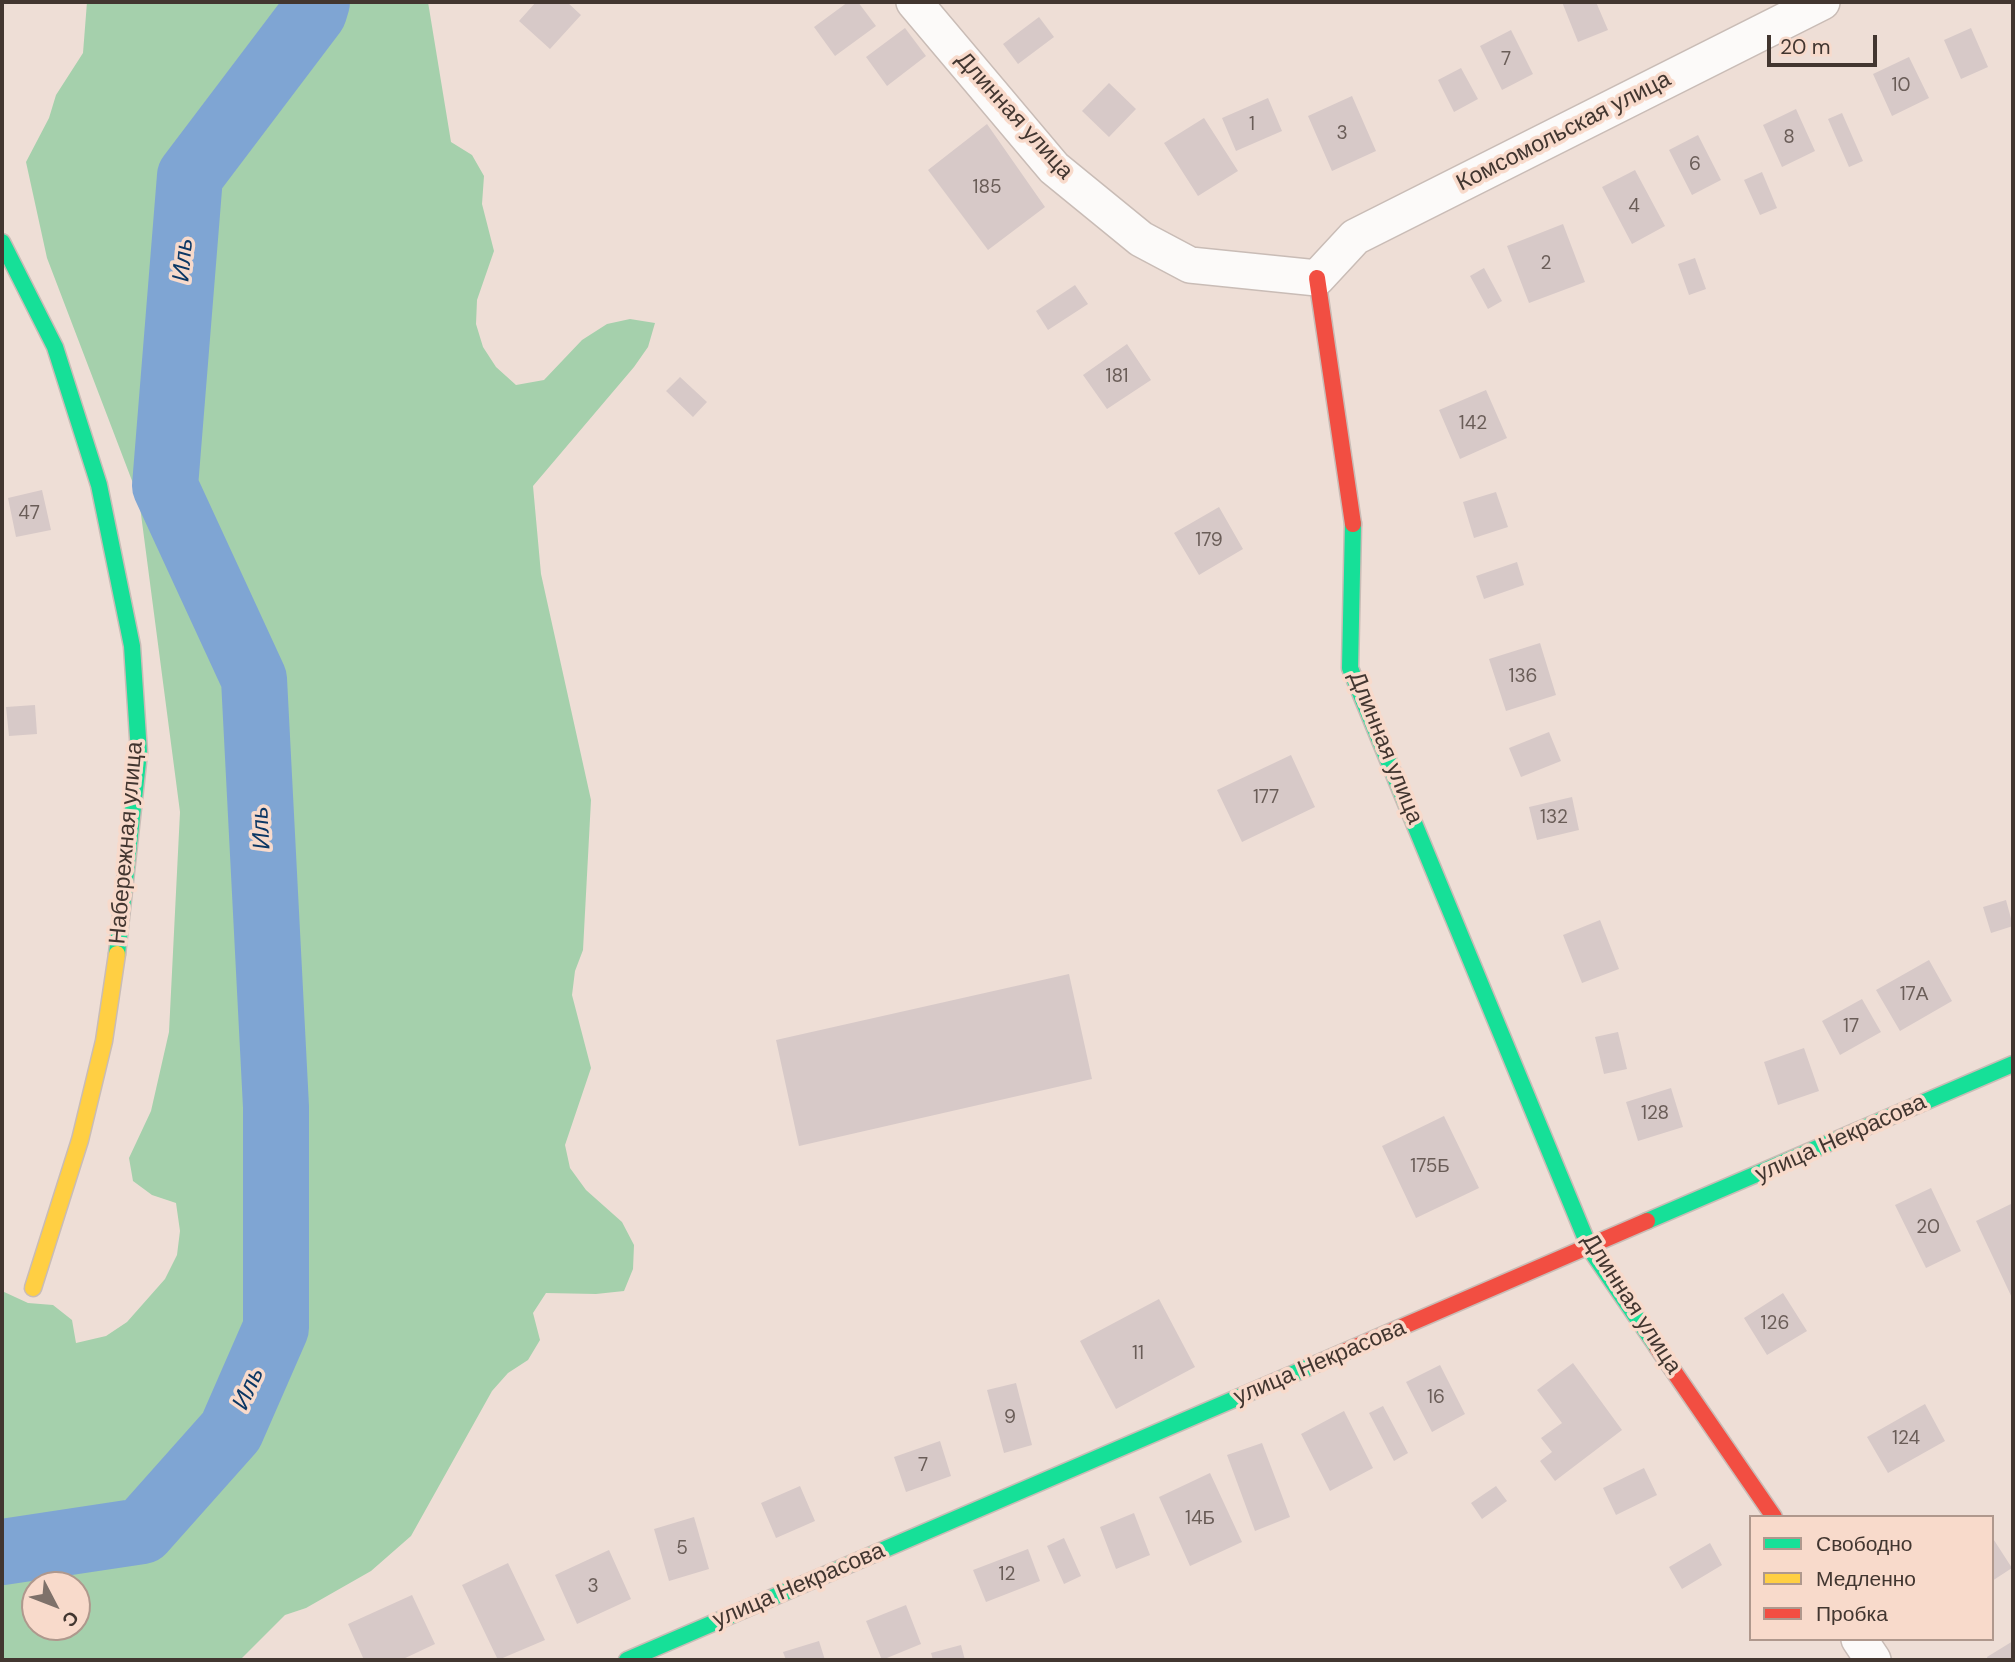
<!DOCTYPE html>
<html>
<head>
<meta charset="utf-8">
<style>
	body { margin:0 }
	#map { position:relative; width:2015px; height:1662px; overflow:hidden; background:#eeded6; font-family:"DM Sans",sans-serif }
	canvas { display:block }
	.frame { position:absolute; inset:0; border:4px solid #423630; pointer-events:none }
	.legend { position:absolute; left:1749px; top:1515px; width:245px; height:126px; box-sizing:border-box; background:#f8dacb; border:2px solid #af988d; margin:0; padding:9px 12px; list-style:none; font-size:21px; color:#423630 }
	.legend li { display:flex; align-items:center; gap:14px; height:35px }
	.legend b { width:35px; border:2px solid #af988d }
	.north { position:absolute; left:21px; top:1571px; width:70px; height:70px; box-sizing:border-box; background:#f8dacb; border:2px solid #af988d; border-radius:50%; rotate:132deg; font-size:19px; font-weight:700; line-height:28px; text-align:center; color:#423630 }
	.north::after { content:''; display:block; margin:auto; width:24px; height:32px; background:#7e716a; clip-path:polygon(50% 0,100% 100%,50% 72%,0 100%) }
	.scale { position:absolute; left:1767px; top:35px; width:110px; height:32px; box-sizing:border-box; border:4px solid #423630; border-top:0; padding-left:9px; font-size:21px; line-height:24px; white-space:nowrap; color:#423630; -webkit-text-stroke:5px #f8dacb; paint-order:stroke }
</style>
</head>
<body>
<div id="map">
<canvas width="2015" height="1662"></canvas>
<div class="frame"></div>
<ul class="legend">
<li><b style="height:9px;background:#16e098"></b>Свободно</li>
<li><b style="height:9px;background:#ffcf43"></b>Медленно</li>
<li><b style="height:9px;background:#f24e42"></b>Пробка</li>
</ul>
<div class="north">С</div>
<div class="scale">20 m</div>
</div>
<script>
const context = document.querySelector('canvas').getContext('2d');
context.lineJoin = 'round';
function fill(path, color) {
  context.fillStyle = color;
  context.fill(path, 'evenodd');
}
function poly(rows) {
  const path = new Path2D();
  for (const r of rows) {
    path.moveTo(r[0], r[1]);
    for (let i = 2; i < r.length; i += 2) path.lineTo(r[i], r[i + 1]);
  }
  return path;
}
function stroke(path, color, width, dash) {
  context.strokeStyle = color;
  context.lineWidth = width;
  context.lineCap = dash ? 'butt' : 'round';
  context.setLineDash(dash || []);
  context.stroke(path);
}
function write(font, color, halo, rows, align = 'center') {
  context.font = font + ' "DM Sans",sans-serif';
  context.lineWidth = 7;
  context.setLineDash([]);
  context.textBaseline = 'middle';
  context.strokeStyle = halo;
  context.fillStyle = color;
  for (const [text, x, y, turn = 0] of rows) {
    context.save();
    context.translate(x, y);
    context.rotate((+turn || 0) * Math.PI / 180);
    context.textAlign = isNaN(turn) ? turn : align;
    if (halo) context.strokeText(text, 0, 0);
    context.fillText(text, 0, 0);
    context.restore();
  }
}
fill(poly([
	[87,2,428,2,451,142,472,155,484,176,482,204,494,251,477,300,476,324,483,347,496,367,516,385,544,380,582,340,607,324,630,319,655,323,648,347,634,367,533,486,541,574,591,800,583,950,575,971,572,995,591,1068,565,1145,570,1168,586,1190,622,1222,634,1245,633,1269,624,1291,596,1294,546,1293,533,1313,540,1340,528,1360,508,1373,492,1391,411,1536,371,1571,306,1608,285,1615,240,1660,2,1660,2,1291,28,1303,53,1305,72,1320,76,1343,106,1336,127,1322,165,1279,177,1255,180,1231,176,1203,152,1195,133,1181,129,1158,151,1111,169,1032,180,812,139,499,47,258,26,162,49,118,56,95,83,53],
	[35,1585,77,1585,77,1627,35,1627]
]), '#a5d0ac');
stroke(poly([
	[2,1552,142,1531,231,1431,276,1328,276,1107,254,679,165,486,190,176,314,12,317,2]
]), '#7fa5d3', 66);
fill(poly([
	[536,2,567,2,581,15,550,49,519,21],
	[848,2,858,2,876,26,835,56,814,27],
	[1562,2,1596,2,1608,30,1578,42],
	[1039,17,1054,37,1018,64,1003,44],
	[905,28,926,56,887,86,866,57],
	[1971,28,1988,67,1961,79,1944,40],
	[1511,30,1533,74,1502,90,1480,46],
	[1909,57,1929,98,1892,116,1873,74],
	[1461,68,1478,99,1454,112,1438,80],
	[1109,83,1136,109,1109,137,1082,111],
	[1352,96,1376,151,1332,171,1308,116],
	[1268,98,1282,131,1236,151,1222,118],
	[1796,109,1815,151,1782,167,1763,125],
	[1842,113,1863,161,1849,167,1828,119],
	[1204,118,1238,171,1198,196,1164,143],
	[987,124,1045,207,988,250,928,170],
	[1698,135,1721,180,1692,195,1669,150],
	[1635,170,1665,226,1632,244,1602,187],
	[1762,172,1777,208,1760,215,1744,180],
	[1563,224,1585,282,1529,303,1507,246],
	[1695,258,1706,289,1689,295,1678,264],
	[1484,268,1502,301,1488,309,1470,276],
	[1075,285,1088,304,1048,330,1036,311],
	[1127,344,1151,380,1107,409,1083,375],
	[680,377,707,402,693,417,666,391],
	[1486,390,1507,438,1460,459,1439,410],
	[42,490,51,530,16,537,8,498],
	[1496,492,1508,527,1474,538,1463,502],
	[1219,507,1243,549,1199,575,1174,533],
	[1517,562,1524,585,1484,599,1476,576],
	[1540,643,1556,695,1506,711,1489,659],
	[35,705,37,734,9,736,6,707],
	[1549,732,1561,761,1521,777,1509,748],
	[1291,755,1315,807,1242,842,1217,790],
	[1572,797,1579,830,1537,840,1529,807],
	[2006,900,2013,926,1991,933,1983,907],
	[1600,920,1619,969,1582,983,1563,935],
	[1929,960,1952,1001,1900,1031,1876,990],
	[1069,974,1092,1079,799,1146,776,1040],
	[1862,999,1881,1032,1840,1055,1822,1021],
	[1618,1032,1627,1069,1604,1074,1595,1037],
	[1804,1048,1819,1091,1778,1105,1764,1062],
	[1671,1088,1683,1127,1638,1141,1626,1102],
	[1444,1116,1479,1188,1416,1218,1382,1146],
	[1931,1188,1961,1251,1926,1268,1895,1205],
	[2013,1203,2013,1300,1976,1221],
	[1783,1293,1807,1331,1767,1355,1744,1318],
	[1159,1299,1195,1367,1116,1409,1080,1341],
	[1573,1363,1622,1430,1555,1481,1540,1461,1552,1452,1541,1438,1562,1423,1537,1390],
	[1440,1365,1465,1414,1432,1432,1406,1382],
	[1016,1383,1032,1445,1004,1453,987,1390],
	[1925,1404,1945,1441,1888,1473,1867,1437],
	[1383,1406,1408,1453,1394,1461,1369,1413],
	[1344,1411,1373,1468,1330,1491,1301,1434],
	[940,1441,951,1476,906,1492,894,1457],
	[1262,1443,1290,1517,1255,1531,1227,1455],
	[1644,1468,1657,1495,1616,1515,1603,1488],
	[1210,1473,1242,1542,1190,1566,1159,1497],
	[800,1486,815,1521,776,1538,761,1503],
	[1496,1486,1507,1501,1482,1519,1471,1503],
	[1134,1513,1150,1555,1116,1569,1100,1527],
	[694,1517,709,1569,669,1581,654,1529],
	[1992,1537,2012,1568,1992,1581],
	[1064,1538,1081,1576,1064,1584,1047,1546],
	[1710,1543,1722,1565,1682,1589,1669,1567],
	[1028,1549,1040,1581,986,1602,973,1570],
	[609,1550,631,1599,577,1624,555,1575],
	[508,1563,545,1640,498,1660,462,1585],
	[412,1595,435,1644,401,1660,364,1660,348,1624],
	[906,1605,921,1644,882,1660,866,1621],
	[819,1641,825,1660,786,1660,783,1652],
	[2013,1641,2013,1660,1988,1660,1987,1657],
	[961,1645,965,1660,933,1660,931,1653]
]), '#d7c9c8');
const street = poly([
	[914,2,1054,168,1141,239,1190,265,1317,278,1355,237,1822,2],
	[1859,1639,1873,1660]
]);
const fast = poly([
	[2,242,55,347,99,485,132,646,139,753,117,954],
	[1353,524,1350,668,1590,1249,1657,1347],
	[1647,1221,2013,1064],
	[627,1660,1316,1364]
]);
const slow = poly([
	[33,1288,80,1140,104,1041,117,954]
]);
const jam = poly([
	[1317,278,1353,524],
	[1657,1347,1774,1517],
	[1316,1364,1647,1221]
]);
stroke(street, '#c9bcb6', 38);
stroke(fast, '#c9bcb6', 19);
stroke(slow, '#c9bcb6', 19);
stroke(jam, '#c9bcb6', 19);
stroke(street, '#fcfaf9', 35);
stroke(fast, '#16e098', 16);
stroke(slow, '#ffcf43', 16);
stroke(jam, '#f24e42', 16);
write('19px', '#6a5d58', null, [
	["7",1506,60],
	["10",1901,86],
	["1",1252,125],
	["3",1342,134],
	["8",1789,138],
	["6",1695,165],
	["185",987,188],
	["4",1634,207],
	["2",1546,264],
	["181",1117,377],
	["142",1473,424],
	["47",29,514],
	["179",1209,541],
	["136",1523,677],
	["177",1266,798],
	["132",1554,818],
	["17А",1914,995],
	["17",1851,1027],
	["128",1655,1114],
	["175Б",1430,1167],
	["20",1928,1228],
	["126",1775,1324],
	["11",1138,1354],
	["16",1436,1398],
	["9",1010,1418],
	["124",1906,1439],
	["7",923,1466],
	["14Б",1200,1519],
	["5",682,1549],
	["12",1007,1575],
	["3",593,1587]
]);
write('23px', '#423630', '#f8dacb', [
	["Длинная улица",1014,116,48],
	["Комсомольская улица",1564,132,-27],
	["Длинная улица",1385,748,68],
	["Набережная улица",127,843,-85],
	["улица Некрасова",1841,1139,-24],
	["Длинная улица",1631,1304,57],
	["улица Некрасова",1320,1363,-23],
	["улица Некрасова",799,1586,-23]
]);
write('italic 24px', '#0b3764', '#f8dacb', [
	["Иль",184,260,-85],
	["Иль",262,828,-93],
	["Иль",249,1389,-66]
]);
</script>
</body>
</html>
